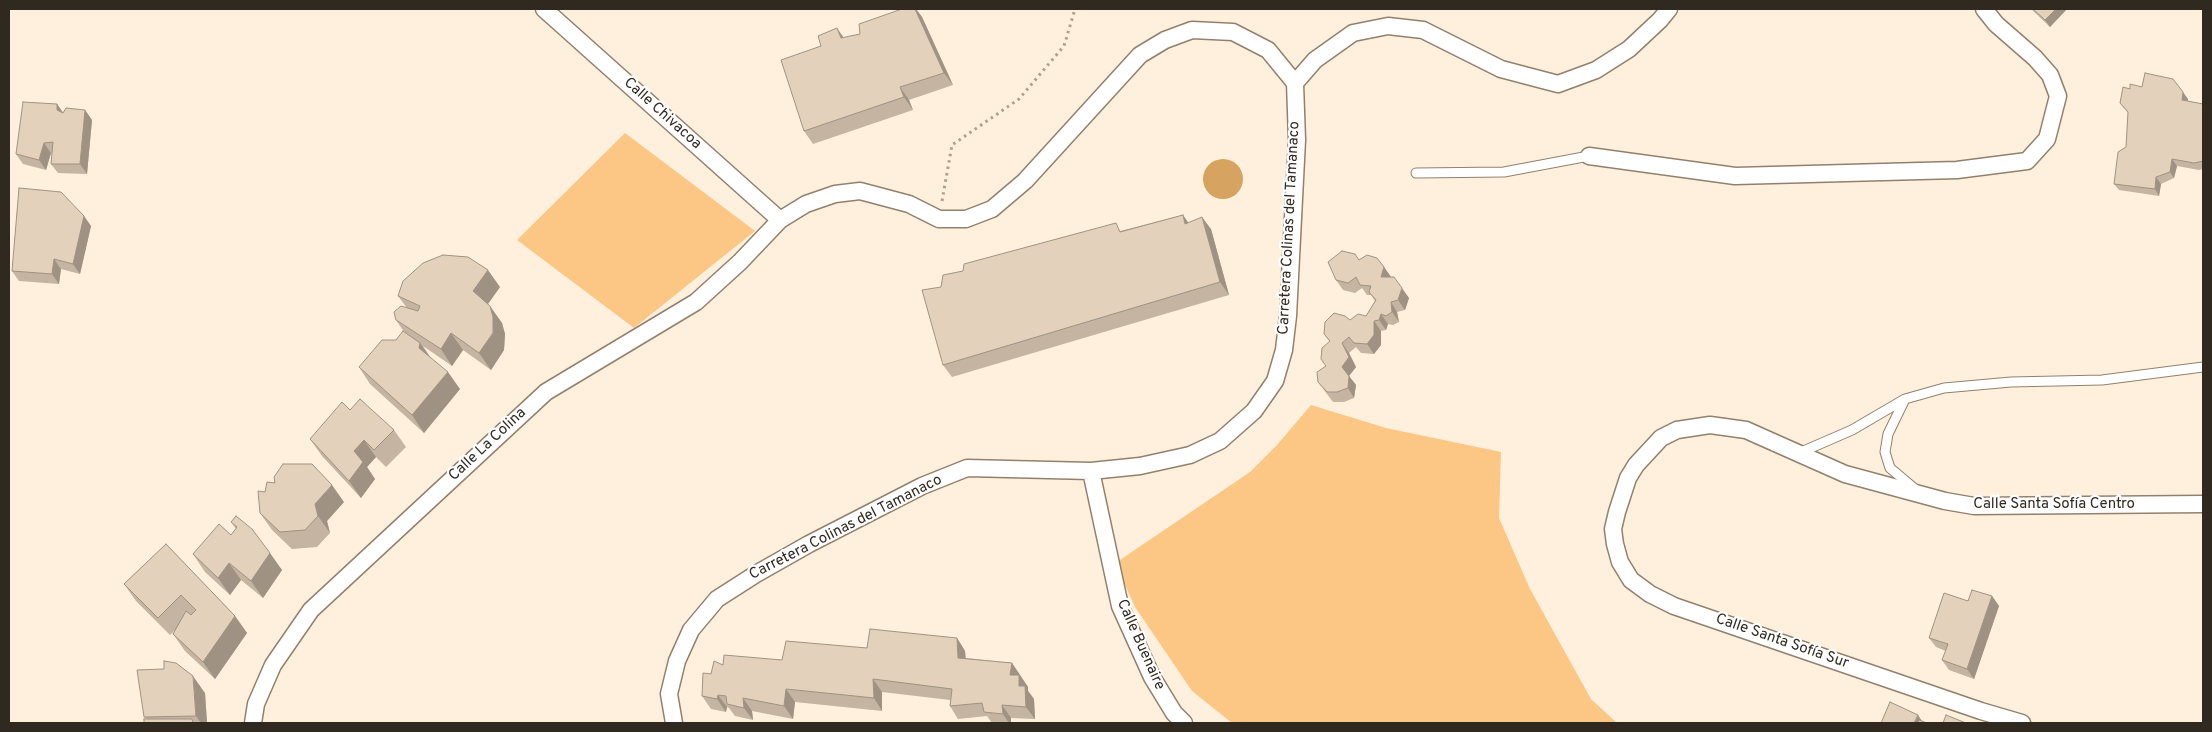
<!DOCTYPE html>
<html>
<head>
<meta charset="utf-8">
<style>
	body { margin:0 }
	#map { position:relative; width:2212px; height:732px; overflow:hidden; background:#fff0dd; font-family:Overpass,sans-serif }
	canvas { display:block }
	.frame { position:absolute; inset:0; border:10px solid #302920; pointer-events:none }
</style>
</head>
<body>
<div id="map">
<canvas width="2212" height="732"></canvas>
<div class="frame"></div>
</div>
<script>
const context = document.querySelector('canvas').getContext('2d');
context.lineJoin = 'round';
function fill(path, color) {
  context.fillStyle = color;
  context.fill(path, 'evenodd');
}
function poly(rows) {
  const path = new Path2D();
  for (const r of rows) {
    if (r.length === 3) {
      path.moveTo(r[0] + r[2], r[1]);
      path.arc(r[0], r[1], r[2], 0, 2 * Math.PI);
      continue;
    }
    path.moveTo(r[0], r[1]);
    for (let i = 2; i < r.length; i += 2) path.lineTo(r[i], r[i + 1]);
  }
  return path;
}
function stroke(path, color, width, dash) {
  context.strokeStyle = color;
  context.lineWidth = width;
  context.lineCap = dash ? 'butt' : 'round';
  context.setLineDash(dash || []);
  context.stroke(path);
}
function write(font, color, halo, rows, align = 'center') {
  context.font = font + ' Overpass,sans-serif';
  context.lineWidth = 4.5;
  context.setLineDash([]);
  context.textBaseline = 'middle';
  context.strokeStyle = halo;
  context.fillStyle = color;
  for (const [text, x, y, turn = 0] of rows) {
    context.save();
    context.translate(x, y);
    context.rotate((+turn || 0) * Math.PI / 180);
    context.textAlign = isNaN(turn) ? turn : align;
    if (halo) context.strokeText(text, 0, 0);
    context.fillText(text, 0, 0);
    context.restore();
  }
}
fill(poly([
	[625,133,755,231,634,328,517,240],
	[1311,405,1386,428,1501,452,1499,518,1530,589,1591,699,1617,723,1232,723,1192,691,1135,607,1122,578,1117,562,1250,472,1277,445]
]), '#fcc785');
fill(poly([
	[1223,179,20]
]), '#d7a360');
const service = poly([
	[1416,173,1504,172,1589,156],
	[1799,453,1852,430,1905,399],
	[1915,489,1890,468,1885,452,1888,434,1905,399,1944,388,2011,382,2102,380,2203,367]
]);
const minor = poly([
	[544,9,780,220],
	[1295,83,1315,60,1353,33,1388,26,1423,30,1501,69,1558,84,1596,70,1629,49,1660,20,1669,9],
	[1589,156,1735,176,1957,170,2027,161,2047,139,2058,96,2050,75,2035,58,1996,24,1984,9],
	[1091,471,1120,606,1152,677,1174,713,1184,723],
	[253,723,256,704,273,665,311,610,546,392,696,302,740,262,780,220,806,204,835,194,860,191,909,204,939,219,966,219,992,209,1025,181,1140,55,1165,40,1192,30,1233,32,1268,50,1295,83,1297,140,1288,316,1284,350,1275,381,1254,411,1220,441,1190,455,1140,466,1091,471,967,468,922,486,809,544,756,574,717,599,691,630,677,661,669,694,674,723],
	[2022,723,1981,711,1674,606,1650,594,1631,580,1620,562,1615,544,1613,529,1617,512,1628,478,1636,465,1661,438,1677,430,1710,425,1746,430,1845,474,1945,501,1974,506,2203,504]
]);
stroke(service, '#92806c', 11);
stroke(minor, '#92806c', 19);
stroke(poly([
	[942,201,952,145,1019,99,1064,46,1075,9]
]), '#aca091', 3, [2.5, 4]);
stroke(service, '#fff', 9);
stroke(minor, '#fff', 16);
fill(poly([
	[902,9,916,9,922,17,953,85,909,100,913,110,813,144,804,131,821,46,844,38,860,34],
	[2031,9,2067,9,2050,27],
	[2130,89,2188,99,2188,101,2203,104,2203,169,2199,170,2177,166,2174,178,2161,184,2159,196,2119,190,2114,184,2126,147,2128,113,2120,103],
	[57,104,63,113,85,110,92,120,87,174,58,173,51,164,52,153,51,153,46,170,23,164,16,154],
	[1183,215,1188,223,1211,229,1229,295,952,377,943,365,941,287,963,271],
	[84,216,91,226,80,274,61,269,59,284,19,281,12,271],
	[1359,260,1384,267,1391,277,1409,298,1405,310,1397,312,1399,322,1393,325,1388,324,1386,330,1381,331,1381,345,1374,354,1361,353,1356,347,1349,353,1356,367,1349,376,1356,385,1354,398,1344,402,1333,402,1318,382,1326,366,1330,342,1324,334,1350,320,1366,316,1375,301,1371,295,1367,295,1362,288,1355,293,1343,290,1336,280],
	[500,287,488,304,502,323,505,334,504,350,491,370,463,350,452,366,423,346,431,358,460,389,424,433,370,384,359,367,396,340,404,332,396,320,407,308,398,296],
	[350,410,394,430,406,447,386,467,376,457,367,467,375,479,361,498,322,456,310,439],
	[265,492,344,502,327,521,330,533,317,547,292,549,272,530,260,513],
	[236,516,282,570,263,598,241,580,230,595,205,572,193,554,231,535,236,529,231,522],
	[166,544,235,616,247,633,215,679,185,651,173,634,176,629,170,635,136,601,124,584],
	[1992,596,1999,606,1974,679,1949,670,1942,660,1946,651,1936,647,1929,638,1968,601],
	[957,638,965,651,966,658,1012,663,1028,687,1028,691,1034,699,1035,719,1011,718,1011,723,992,723,987,716,958,719,950,706,950,700,882,692,882,711,795,702,793,719,752,711,753,720,735,716,729,708,727,707,726,712,711,709,702,696,711,674,723,665,782,660,867,648],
	[205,693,207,723,144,723,146,719,144,717]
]), '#c4b4a1');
fill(poly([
	[915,9,916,9,922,17,953,85,944,73],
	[2056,9,2067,9,2050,27,2045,20],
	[837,28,846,41,841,38],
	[900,87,909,100,913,110,904,97],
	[2183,92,2188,99,2187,106,2182,100],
	[57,104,64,114,57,110],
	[85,110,92,120,87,174,80,164],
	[44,143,51,153,46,170,39,160],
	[2172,159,2177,166,2174,178,2170,172],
	[2156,177,2161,184,2159,196,2155,189],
	[1183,215,1192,228,1185,224],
	[84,216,91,226,80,274,73,264],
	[1202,217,1211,229,1229,295,1220,282],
	[54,259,61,269,59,284,52,274],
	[1384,267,1391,277,1388,287,1381,277],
	[488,270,500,287,485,308,473,291],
	[1402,288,1409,298,1405,310,1398,300],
	[1391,302,1397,312,1399,322,1392,312],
	[490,306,502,323,505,334,504,350,491,370,479,353],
	[1381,314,1388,324,1386,330,1379,320],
	[1374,321,1381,331,1381,345,1374,354,1367,344],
	[451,333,463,350,452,366,441,349],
	[420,343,432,360,419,348],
	[1342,343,1349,353,1356,367,1349,376,1356,385,1354,398,1348,388,1342,367],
	[448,372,460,389,424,433,412,415],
	[364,440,376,457,367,467,375,479,361,498,349,481,354,451],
	[332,485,344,502,327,521,330,533,318,516,315,504],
	[270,553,282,570,263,598,251,581],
	[229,563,241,580,230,595,218,578],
	[1992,596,1999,606,1974,679,1967,669],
	[235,616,247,633,215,679,203,662],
	[957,638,965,651,966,670,958,658],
	[1012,663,1028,687,1028,691,1034,699,1035,719,1026,707,1010,675],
	[193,676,205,693,207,723,201,723,196,716],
	[873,679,882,692,882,711,874,698],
	[786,689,795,702,793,719,784,706],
	[718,695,727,707,726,712,717,699],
	[743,698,752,711,753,720,744,708],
	[1002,705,1011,718,1011,723,1009,723,1003,714],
	[1918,715,1922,721,1921,723,1914,723]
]), '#a09283');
const building = poly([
	[902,9,915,9,944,73,900,87,904,97,804,131,781,60,821,46,818,36,837,28,841,38,860,34,859,24,902,9],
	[2033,9,2056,9,2045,20,2033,9],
	[2145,73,2173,79,2183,92,2182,100,2203,104,2203,161,2194,163,2172,159,2170,172,2156,177,2155,189,2114,184,2118,152,2126,147,2128,112,2120,103,2123,87,2130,89,2130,84,2142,87,2145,73],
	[23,102,57,104,57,110,63,113,66,108,85,110,80,164,51,164,53,142,44,143,39,160,16,154,23,102],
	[19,188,61,192,84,216,73,264,54,259,52,274,12,271,19,188],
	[1183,215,1185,224,1202,217,1220,282,943,365,922,290,941,287,943,275,963,271,964,264,1116,223,1120,232,1183,215],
	[1342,251,1355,254,1359,260,1367,255,1377,258,1384,267,1381,277,1394,277,1402,288,1398,300,1391,302,1392,312,1386,316,1381,314,1379,320,1374,321,1374,335,1367,344,1354,343,1349,337,1342,343,1349,357,1342,367,1349,376,1348,388,1337,392,1327,392,1318,382,1317,372,1326,366,1321,359,1322,348,1330,341,1324,334,1325,322,1334,313,1345,316,1350,320,1358,314,1366,316,1376,300,1369,292,1371,286,1360,285,1356,277,1348,283,1336,280,1328,262,1342,251],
	[443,255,468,257,488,270,473,291,490,306,493,317,493,333,479,353,451,333,441,349,396,320,394,312,401,306,418,311,420,306,398,296,403,281,423,263,443,255],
	[403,331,420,343,419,348,448,372,412,415,359,367,382,340,396,340,403,331],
	[360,399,394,430,374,450,364,440,354,451,363,462,349,481,310,439,342,402,350,410,360,399],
	[283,464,312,464,332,485,315,504,318,516,305,530,280,532,260,513,258,491,265,492,267,482,275,483,274,477,283,464],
	[236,516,252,529,270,553,251,581,229,563,218,578,193,554,219,524,231,535,237,527,231,522,236,516],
	[166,544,235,616,203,662,173,634,186,611,191,615,196,610,181,595,158,618,124,584,166,544],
	[1972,590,1992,596,1967,669,1942,660,1948,644,1929,638,1944,593,1968,601,1972,590],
	[870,629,957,638,958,658,1012,663,1010,675,1019,675,1019,686,1025,686,1026,707,1002,705,1003,714,984,712,982,703,950,706,952,689,873,679,874,698,786,689,784,706,743,698,744,708,727,704,726,696,718,695,717,699,702,696,703,673,711,674,714,661,723,665,724,655,782,660,786,641,867,648,870,629],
	[164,661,176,663,193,676,196,716,144,717,137,670,164,669,164,661],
	[1890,702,1918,715,1914,723,1881,723,1890,702],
	[1946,715,1966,723,1943,723,1946,715],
	[144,719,192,719,193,723,144,723,144,719],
	[1919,720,1927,723,1918,723,1919,720]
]);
fill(building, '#e4d1bb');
stroke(building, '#a09283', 1);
write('15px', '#302920', '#fff', [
	["Calle Chivacoa",662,114,42],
	["Carretera Colinas del Tamanaco",1290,228,-87],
	["Calle La Colina",488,445,-43],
	["Calle Santa Sofía Centro",2054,505],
	["Carretera Colinas del Tamanaco",846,528,-27],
	["Calle Santa Sofía Sur",1782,642,19],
	["Calle Buenaire",1140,645,66]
]);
</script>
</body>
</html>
